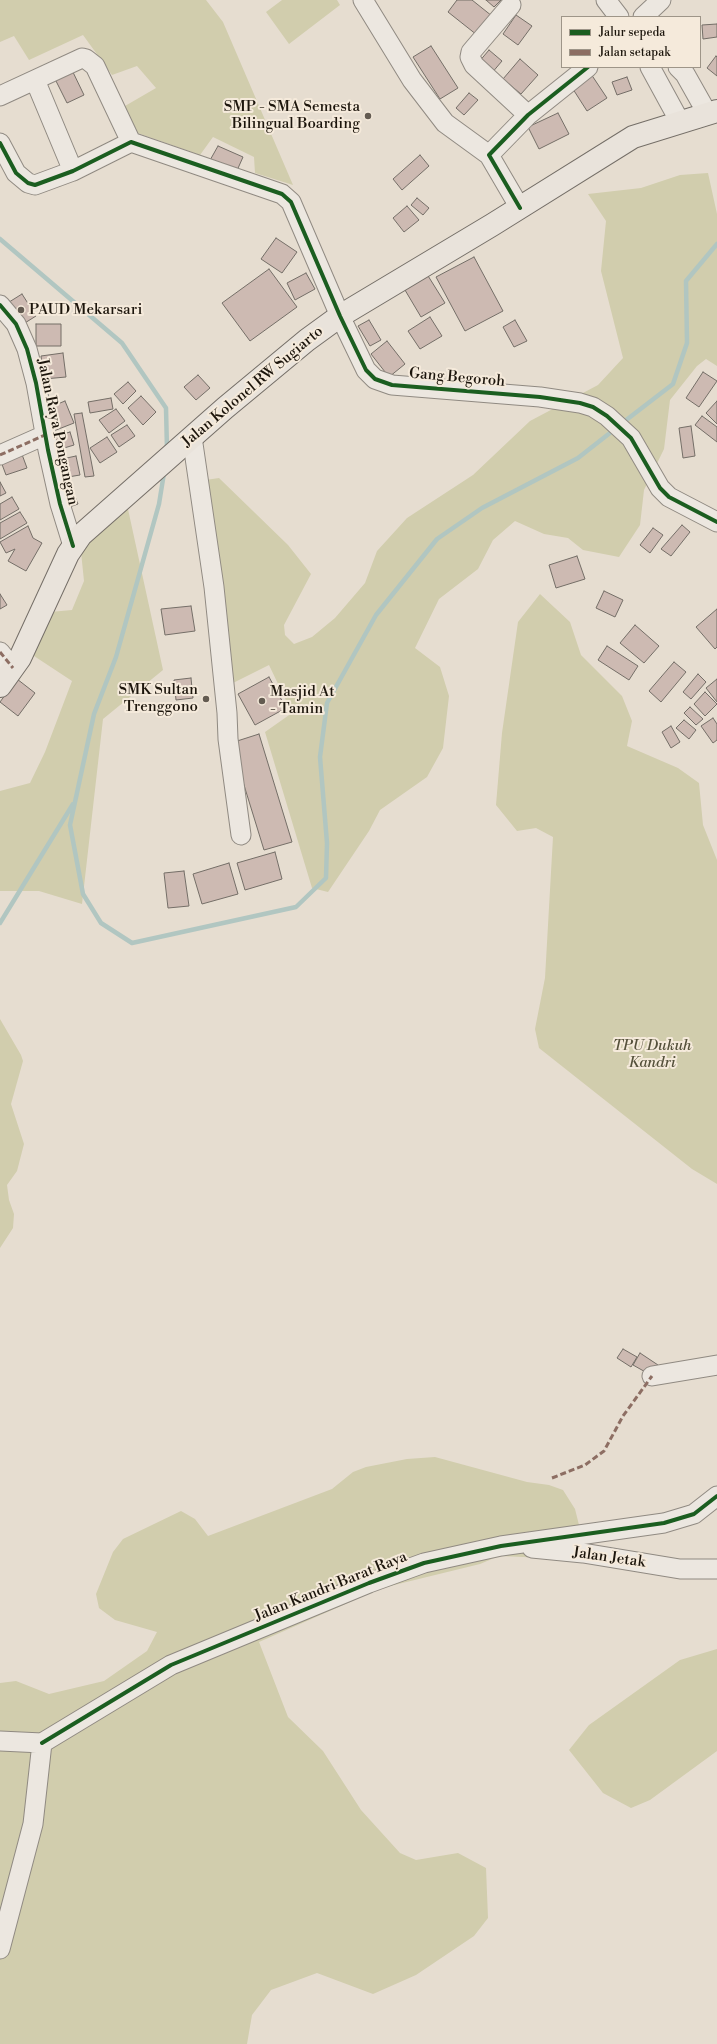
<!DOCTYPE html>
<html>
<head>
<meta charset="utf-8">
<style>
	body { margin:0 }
	#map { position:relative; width:717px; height:2044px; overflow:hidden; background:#e6ddd0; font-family:"Libre Bodoni",serif }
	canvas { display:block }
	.legend { position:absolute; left:561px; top:16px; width:140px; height:52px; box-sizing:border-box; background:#f5eadb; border:1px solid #9e9588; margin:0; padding:5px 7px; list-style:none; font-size:12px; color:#1c150c }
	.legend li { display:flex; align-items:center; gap:8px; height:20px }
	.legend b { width:20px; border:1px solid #9e9588 }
</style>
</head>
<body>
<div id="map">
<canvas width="717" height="2044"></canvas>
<ul class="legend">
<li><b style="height:5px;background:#1b5e20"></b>Jalur sepeda</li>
<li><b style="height:5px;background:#8d6e63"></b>Jalan setapak</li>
</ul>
</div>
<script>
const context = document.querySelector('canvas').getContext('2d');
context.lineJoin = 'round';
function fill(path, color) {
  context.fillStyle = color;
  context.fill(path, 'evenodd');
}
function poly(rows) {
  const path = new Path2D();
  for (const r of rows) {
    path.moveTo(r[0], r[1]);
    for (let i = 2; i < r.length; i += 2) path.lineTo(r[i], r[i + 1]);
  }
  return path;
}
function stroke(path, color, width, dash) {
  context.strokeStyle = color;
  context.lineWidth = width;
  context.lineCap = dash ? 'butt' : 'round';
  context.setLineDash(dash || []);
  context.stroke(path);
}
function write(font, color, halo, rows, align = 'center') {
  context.font = font + ' "Libre Bodoni",serif';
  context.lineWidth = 4;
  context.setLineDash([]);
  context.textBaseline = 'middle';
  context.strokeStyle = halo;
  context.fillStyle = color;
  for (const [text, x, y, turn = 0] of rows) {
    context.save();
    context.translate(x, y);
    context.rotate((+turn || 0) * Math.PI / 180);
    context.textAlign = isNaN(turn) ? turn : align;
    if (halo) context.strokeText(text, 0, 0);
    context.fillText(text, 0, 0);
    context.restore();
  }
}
fill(poly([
	[0,0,206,0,223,22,293,185,255,173,254,157,213,137,200,155,132,131,125,106,156,88,137,66,112,75,83,35,29,60,14,36,0,42],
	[282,0,337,0,340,5,289,44,266,12],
	[708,173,717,214,717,366,706,359,697,366,670,400,664,449,644,490,640,525,619,557,583,550,568,538,544,534,515,521,493,540,478,569,439,599,415,648,440,667,449,696,443,748,427,777,380,810,369,831,328,892,312,888,265,732,292,713,269,665,229,685,199,481,219,478,288,545,311,574,284,625,285,635,294,644,312,637,335,618,365,583,377,551,407,518,473,475,530,421,598,385,623,358,601,271,606,221,588,194,641,188,680,175],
	[126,500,163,670,103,719,82,904,39,891,0,891,0,791,30,783,45,752,72,681,31,654,50,612,72,610,84,581,81,552],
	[540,594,570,622,581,655,622,696,632,721,627,746,678,768,699,783,703,825,717,860,717,1184,692,1169,539,1048,535,1029,545,978,553,837,536,828,517,831,496,805,502,733,518,622],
	[0,1019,21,1055,23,1061,11,1104,24,1144,17,1171,7,1185,9,1200,14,1214,13,1228,0,1248],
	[435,1457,527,1482,549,1485,563,1490,575,1509,579,1525,562,1543,556,1560,547,1558,499,1556,480,1564,382,1588,259,1642,288,1717,323,1751,361,1810,400,1853,416,1860,458,1853,486,1868,488,1918,474,1936,416,1975,373,1994,317,1973,271,1990,252,2015,247,2044,0,2044,0,1683,16,1681,49,1694,104,1681,147,1651,157,1632,115,1620,99,1608,96,1594,113,1552,123,1539,181,1511,195,1519,208,1536,332,1489,353,1472,366,1467,407,1459],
	[717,1649,717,1751,650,1800,631,1808,603,1793,569,1750,589,1725,680,1660]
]), '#d1cdad');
stroke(poly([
	[0,239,122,343,166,408,167,450],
	[621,424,673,384,687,343,686,281,717,244],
	[164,473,159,504,116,657,94,714,70,825,83,894,101,923,132,943,296,907,326,878,327,843,320,757,327,703,376,615,437,539,482,508,578,458,615,429],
	[0,923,73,804]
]), '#b1c6c1', 4.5);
const building = poly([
	[457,0,472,0,492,16,477,35,448,12,457,0],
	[486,0,501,0,494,7,486,0],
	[516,15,532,26,518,45,503,34,516,15],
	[717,24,717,37,703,39,702,25,717,24],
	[431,46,458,88,440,99,413,57,431,46],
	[489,50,502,61,491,74,478,63,489,50],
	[716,56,717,57,717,76,707,68,716,56],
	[520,59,538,75,521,94,503,79,520,59],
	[70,66,84,95,67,103,53,75,70,66],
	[591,74,607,98,587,111,571,86,591,74],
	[627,77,632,90,617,95,612,82,627,77],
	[469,93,478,100,464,115,456,108,469,93],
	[558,113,569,134,539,149,528,127,558,113],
	[218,146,243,157,235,175,209,162,218,146],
	[420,155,429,166,402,190,393,179,420,155],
	[417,198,429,208,423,215,411,205,417,198],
	[407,206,419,220,404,232,393,218,407,206],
	[276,238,297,252,282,273,261,259,276,238],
	[474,257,503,311,465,331,436,277,474,257],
	[269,269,297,307,250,341,222,303,269,269],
	[425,271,445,303,421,317,402,285,425,271],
	[306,273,315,289,295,300,287,283,306,273],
	[22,294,36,316,20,326,6,304,22,294],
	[430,317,442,336,420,349,408,331,430,317],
	[369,320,381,340,370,346,358,326,369,320],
	[515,320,527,341,514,347,503,327,515,320],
	[36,324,61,324,61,346,36,346,36,324],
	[387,341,405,364,389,377,371,354,387,341],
	[63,353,66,377,44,379,41,356,63,353],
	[703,372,717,381,699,407,686,398,703,372],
	[198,375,210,388,196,400,184,387,198,375],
	[128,382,136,391,123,404,114,394,128,382],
	[141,396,156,412,143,425,128,408,141,396],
	[111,398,113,409,90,413,88,402,111,398],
	[65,401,74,423,51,432,43,410,65,401],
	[717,401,717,424,706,413,717,401],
	[116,409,125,421,109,433,99,420,116,409],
	[82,413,94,476,85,477,74,414,82,413],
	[702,416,717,427,717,442,695,425,702,416],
	[127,425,135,436,119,447,111,435,127,425],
	[691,426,695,456,683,458,679,428,691,426],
	[70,432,74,445,51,452,47,439,70,432],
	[107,437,117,452,100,463,90,448,107,437],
	[20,449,27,468,6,475,0,459,20,449],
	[76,456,80,475,56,479,53,461,76,456],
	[0,482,6,493,0,496,0,482],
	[74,494,78,504,64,509,60,499,74,494],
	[12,497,19,509,0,520,0,504,12,497],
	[20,512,27,523,0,539,0,523,20,512],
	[682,525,690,532,671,556,661,549,682,525],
	[28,526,33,538,42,543,26,571,8,561,15,549,6,553,0,542,28,526],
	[653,528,663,535,650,553,640,545,653,528],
	[577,556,585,579,556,588,549,565,577,556],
	[604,591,623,600,615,617,596,608,604,591],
	[0,594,7,605,0,609,0,594],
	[191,606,195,631,165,635,161,609,191,606],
	[717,609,717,647,715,649,696,627,717,609],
	[635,625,659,646,644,663,620,643,635,625],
	[607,646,638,666,629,680,598,660,607,646],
	[674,662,686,672,661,702,649,691,674,662],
	[698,674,706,682,691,699,683,692,698,674],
	[269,677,286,708,255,725,238,694,269,677],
	[191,678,193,698,176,700,174,680,191,678],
	[17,679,35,693,18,716,0,702,17,679],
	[717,679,717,702,706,688,717,679],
	[705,692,717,704,705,716,694,704,705,692],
	[690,707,703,719,696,725,684,713,690,707],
	[713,718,717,724,717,740,713,743,701,726,713,718],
	[684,720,696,730,689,739,676,728,684,720],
	[671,726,680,742,671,748,662,732,671,726],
	[259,734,292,842,264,850,231,743,259,734],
	[275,852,282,879,245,890,237,863,275,852],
	[229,863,238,894,202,904,193,874,229,863],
	[184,871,189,906,168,908,164,873,184,871],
	[623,1349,637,1357,631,1367,617,1358,623,1349],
	[640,1353,658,1365,649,1374,633,1365,640,1353]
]);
fill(building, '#cdbab2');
stroke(building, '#746e67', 1);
const minor = poly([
	[363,0,412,80,445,123,489,155],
	[606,0,619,17],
	[511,5,471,52,470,57,474,65,528,115],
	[643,17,661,0],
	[650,67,680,122],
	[678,67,685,74,707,113],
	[35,80,73,171],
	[0,96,82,58,86,59,95,66,131,142],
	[0,143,16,173,28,183,35,185,73,171,131,142,282,194,291,202,340,316,366,370,375,379,392,385,540,397,580,403,593,407,607,416,631,438,660,488,669,497,717,522],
	[520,208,489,155,528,115,588,67],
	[0,305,16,324,27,349,36,383,48,450,60,504,73,546],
	[192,437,214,587,227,713,228,739,241,835],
	[0,455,45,435],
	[0,652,13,668],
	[652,1376,717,1365],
	[532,1548,583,1553,680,1569,717,1569],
	[0,1741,42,1743],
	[42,1743,171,1665,369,1583,424,1563,501,1546,664,1523,694,1514,717,1496],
	[0,1949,33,1824,42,1743]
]);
const major = poly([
	[0,686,20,658,68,554,81,535,225,408,307,340,340,316,492,225,633,137,717,111]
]);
stroke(minor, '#908a82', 21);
stroke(major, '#746e67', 24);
stroke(minor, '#ece7e0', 19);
stroke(major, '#e9e3db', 22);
stroke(poly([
	[0,455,45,435],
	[0,652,13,668],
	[552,1478,585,1465,604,1451,623,1416,652,1376]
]), '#8d6e63', 3, [6, 3]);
stroke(poly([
	[0,143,16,173,28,183,35,185,73,171,131,142,282,194,291,202,340,316,366,370,375,379,392,385,540,397,580,403,593,407,607,416,631,438,660,488,669,497,717,522],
	[520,208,489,155,528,115,588,67],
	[0,305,16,324,27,349,36,383,48,450,60,504,73,546],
	[42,1743,171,1665,369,1583,424,1563,501,1546,664,1523,694,1514,717,1496]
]), '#1b5e20', 4);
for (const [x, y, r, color] of [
	[368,116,4,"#635b51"],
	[21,310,4,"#635b51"],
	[206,699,4,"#635b51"],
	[262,701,4,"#635b51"]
]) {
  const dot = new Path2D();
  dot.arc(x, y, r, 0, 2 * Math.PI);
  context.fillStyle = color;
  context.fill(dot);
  stroke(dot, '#f5eadb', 1.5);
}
write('15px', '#1c150c', '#f5eadb', [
	["SMP - SMA Semesta",360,107],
	["Bilingual Boarding",360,124],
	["PAUD Mekarsari",29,310,"left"],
	["SMK Sultan",198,690],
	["Trenggono",198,707],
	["Masjid At",270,692,"left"],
	["- Tamin",270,709,"left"]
], 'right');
write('15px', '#1c150c', '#f5eadb', [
	["Gang Begoroh",457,378,5],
	["Jalan Kolonel RW Sugiarto",253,387,-40],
	["Jalan Raya Pongangan",57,432,78],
	["Jalan Jetak",609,1558,8],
	["Jalan Kandri Barat Raya",331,1587,-22]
]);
write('italic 15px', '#55513b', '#f5eadb', [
	["TPU Dukuh",652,1046],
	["Kandri",652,1063]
]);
</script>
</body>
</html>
